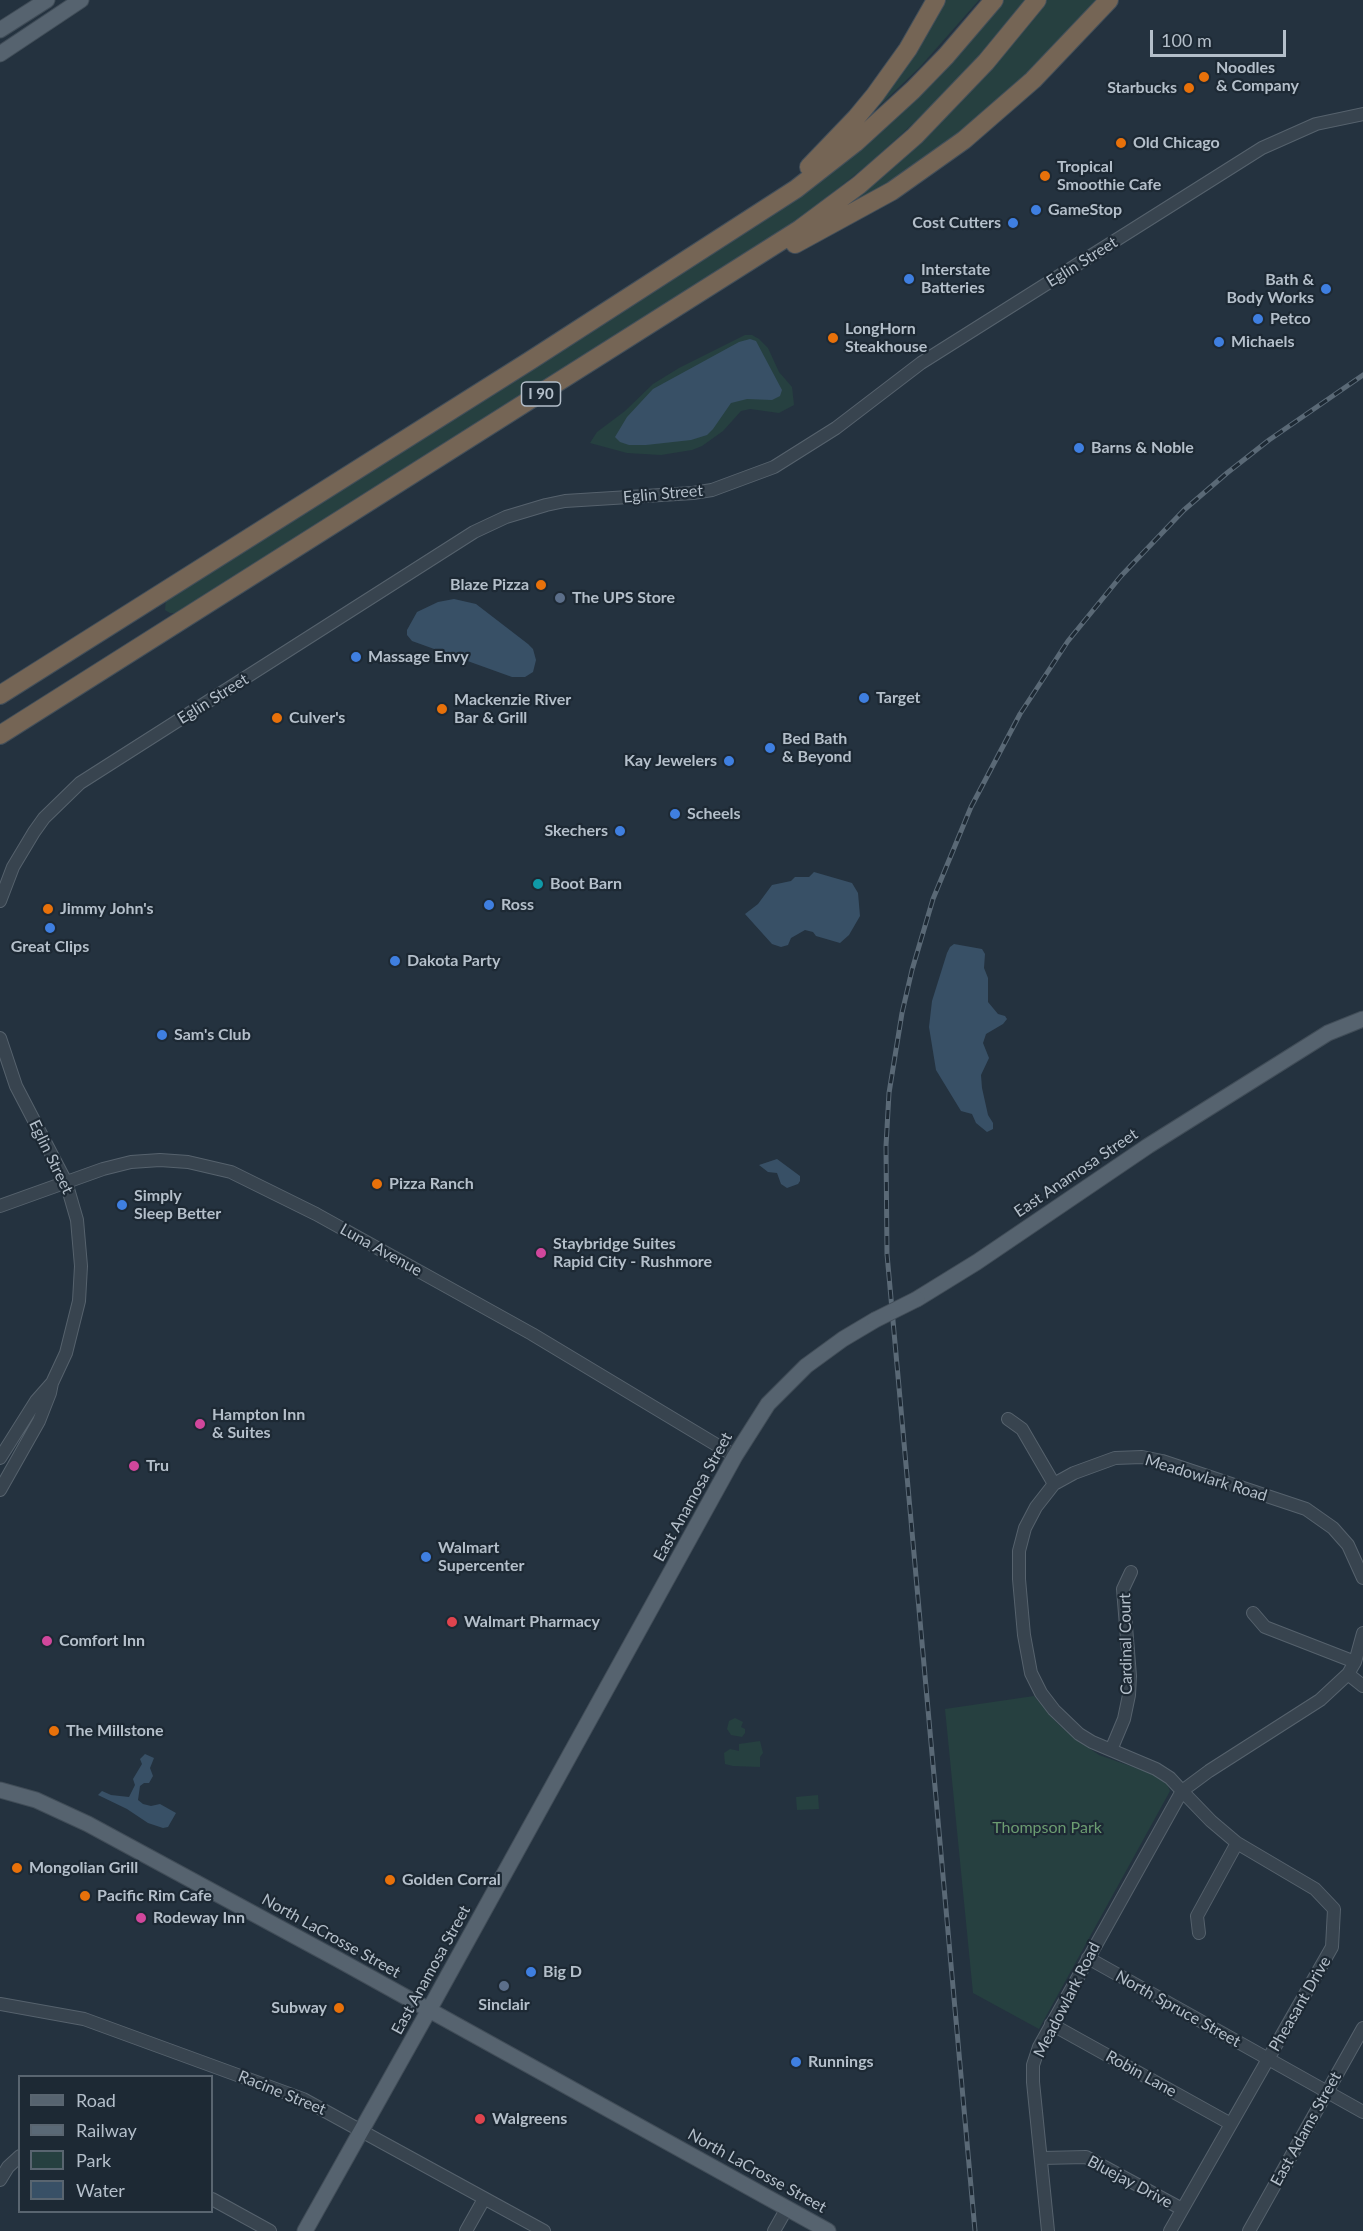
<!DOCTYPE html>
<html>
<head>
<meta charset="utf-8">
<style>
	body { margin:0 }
	#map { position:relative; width:1363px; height:2231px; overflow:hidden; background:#24323f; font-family:Lato,sans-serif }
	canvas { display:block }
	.legend { position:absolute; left:18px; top:2075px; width:195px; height:138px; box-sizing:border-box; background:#1d2934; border:2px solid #596570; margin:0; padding:8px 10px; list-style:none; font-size:18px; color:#b4bfca }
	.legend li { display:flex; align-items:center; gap:12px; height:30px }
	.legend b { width:30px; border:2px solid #596570 }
	.scale { position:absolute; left:1150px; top:30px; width:136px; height:27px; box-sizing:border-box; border:3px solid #b4bfca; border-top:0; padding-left:8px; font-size:18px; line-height:21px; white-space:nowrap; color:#b4bfca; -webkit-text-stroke:4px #1d2934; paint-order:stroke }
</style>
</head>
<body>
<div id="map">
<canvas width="1363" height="2231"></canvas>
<ul class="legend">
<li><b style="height:8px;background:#56636f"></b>Road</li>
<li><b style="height:8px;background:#5a6976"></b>Railway</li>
<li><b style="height:16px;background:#264040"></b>Park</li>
<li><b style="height:16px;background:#385066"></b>Water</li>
</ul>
<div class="scale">100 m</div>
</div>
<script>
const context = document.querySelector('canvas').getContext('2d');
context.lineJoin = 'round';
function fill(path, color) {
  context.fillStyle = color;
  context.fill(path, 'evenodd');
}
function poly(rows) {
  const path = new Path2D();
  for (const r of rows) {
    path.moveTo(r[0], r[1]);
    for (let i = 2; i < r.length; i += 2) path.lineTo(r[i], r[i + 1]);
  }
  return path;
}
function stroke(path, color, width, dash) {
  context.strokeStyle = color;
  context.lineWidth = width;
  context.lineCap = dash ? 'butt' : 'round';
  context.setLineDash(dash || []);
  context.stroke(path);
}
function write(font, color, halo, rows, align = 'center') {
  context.font = font + ' Lato,sans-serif';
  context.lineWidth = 4.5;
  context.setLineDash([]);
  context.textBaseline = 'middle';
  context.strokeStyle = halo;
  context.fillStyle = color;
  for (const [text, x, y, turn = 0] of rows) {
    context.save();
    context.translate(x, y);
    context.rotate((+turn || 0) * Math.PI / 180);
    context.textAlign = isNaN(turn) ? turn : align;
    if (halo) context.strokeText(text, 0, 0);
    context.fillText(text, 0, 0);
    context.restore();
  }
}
fill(poly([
	[941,0,979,0,919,68,855,129],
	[1001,0,1025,0,963,75,930,108,871,162,811,210,782,231,177,613,170,613,165,610,166,599,753,226],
	[1047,0,1099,0,1016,87,900,179,829,217,990,70],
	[745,335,752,335,759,339,768,348,779,372,792,387,794,405,779,413,750,409,741,411,723,431,702,446,692,450,661,455,627,453,590,443,597,432,625,411,653,384,679,368],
	[1034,1696,1057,1723,1073,1737,1099,1755,1150,1773,1167,1784,1170,1791,1039,2029,973,1993,945,1709],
	[735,1718,743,1722,741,1727,745,1729,745,1733,742,1737,731,1735,727,1729,729,1721],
	[760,1741,763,1753,760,1757,760,1767,733,1766,725,1764,724,1753,730,1749,739,1751,739,1744],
	[818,1795,819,1809,797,1810,796,1797]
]), '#264040');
fill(poly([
	[750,339,756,341,782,390,780,396,772,400,747,399,731,403,713,429,707,435,691,440,646,445,629,445,620,442,615,437,627,417,653,389,739,342],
	[454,599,476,604,528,644,533,649,536,660,533,672,525,677,512,677,412,641,407,635,407,630,417,612,438,602],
	[814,872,852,883,858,893,860,916,849,935,840,943,816,936,813,932,805,930,791,938,788,945,781,947,772,944,745,914,758,904,772,885,791,881,795,877,809,877],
	[954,944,982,949,985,954,984,968,988,978,988,1002,998,1014,1005,1016,1007,1019,1003,1024,986,1034,983,1043,989,1058,981,1075,982,1088,988,1115,993,1123,993,1129,987,1132,976,1123,972,1114,961,1111,936,1070,929,1027,932,1001,947,953,950,947],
	[777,1159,800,1176,800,1181,798,1184,787,1188,781,1184,777,1173,768,1172,759,1165],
	[145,1754,154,1758,150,1768,153,1776,149,1783,144,1783,140,1786,138,1800,143,1804,151,1806,160,1804,176,1813,168,1827,163,1828,148,1823,127,1809,98,1795,102,1791,111,1795,129,1797,135,1785,133,1779,142,1764,140,1759]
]), '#385066');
const minor = poly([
	[0,901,13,867,34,832,44,818,80,783,474,532,506,517,546,505,565,501,693,493,712,490,774,467,836,428,921,363,1262,148,1316,124,1363,114],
	[0,1038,16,1086,66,1182,77,1220,81,1266,79,1301,66,1353,52,1383,50,1393,39,1421,0,1490],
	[0,1206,103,1169,131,1162,160,1160,188,1162,231,1172,316,1214,532,1334,735,1456],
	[1008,1419,1022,1429,1054,1484],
	[0,1458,36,1401,51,1384],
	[1253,1613,1265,1627,1355,1662],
	[1348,1674,1363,1686],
	[1111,1750,1124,1719,1129,1695,1130,1676,1123,1589,1131,1572],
	[1199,1933,1197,1916,1237,1843],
	[1088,1958,1363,2112],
	[0,2004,84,2019,303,2099,544,2231],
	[1051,2024,1231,2124],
	[1042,2158,1086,2157,1182,2209],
	[0,2180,8,2167,20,2156],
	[212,2199,270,2231],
	[466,2231,484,2199],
	[774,2231,787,2208],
	[1048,2231,1033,2082,1033,2065,1039,2047,1182,1791,1170,1778,1156,1769,1092,1742,1079,1734,1054,1710,1041,1693,1031,1673,1024,1635,1019,1579,1019,1551,1025,1528,1036,1507,1054,1484,1074,1473,1115,1458,1142,1457,1162,1461,1306,1509,1333,1528,1348,1545,1363,1578],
	[1170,2231,1332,1947,1334,1909,1315,1889,1237,1843,1211,1821,1182,1791,1209,1771,1320,1700,1348,1674,1355,1662,1363,1633],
	[1249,2231,1363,2028]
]);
const major = poly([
	[0,30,47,0],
	[0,54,81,0],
	[917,1299,977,1262,1148,1146,1328,1033,1363,1019],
	[0,1790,36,1800,88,1824,339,1960,828,2231],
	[305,2231,429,2010,735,1456,768,1404,806,1366,843,1339,875,1320]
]);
const highway = poly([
	[809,167,856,118,875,95,908,49,936,0],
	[795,244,892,191,964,140,1033,80,1109,0],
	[0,695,531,360,796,189,855,143,913,90,946,56,994,0],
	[0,735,800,229,859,185,915,136,986,62,1037,0]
]);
stroke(minor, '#56626d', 14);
stroke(major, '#414d58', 17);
stroke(highway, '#434f5a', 20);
stroke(minor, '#38444f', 12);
stroke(major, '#56636f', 15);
stroke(highway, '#756555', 18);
const rail = poly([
	[975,2231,887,1254,886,1146,889,1093,902,1013,912,970,933,899,971,807,1020,714,1068,641,1121,576,1184,510,1227,473,1269,440,1363,375]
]);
stroke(rail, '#5a6976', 5);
stroke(rail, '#1d2934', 3, [9]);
const majorBridge = poly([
	[875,1320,917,1299]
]);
stroke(majorBridge, '#414d58', 17, []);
stroke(majorBridge, '#56636f', 15);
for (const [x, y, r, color] of [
	[1204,77,6,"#e8710a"],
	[1189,88,6,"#e8710a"],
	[1121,143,6,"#e8710a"],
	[1045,176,6,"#e8710a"],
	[1036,210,6,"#3f7fe0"],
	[1013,223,6,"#3f7fe0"],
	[909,279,6,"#3f7fe0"],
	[1326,289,6,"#3f7fe0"],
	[1258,319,6,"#3f7fe0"],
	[833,338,6,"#e8710a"],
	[1219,342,6,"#3f7fe0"],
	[1079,448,6,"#3f7fe0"],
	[541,585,6,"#e8710a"],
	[560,598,6,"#5c6f8a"],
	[356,657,6,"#3f7fe0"],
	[864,698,6,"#3f7fe0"],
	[442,709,6,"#e8710a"],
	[277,718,6,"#e8710a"],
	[770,748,6,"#3f7fe0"],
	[729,761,6,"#3f7fe0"],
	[675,814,6,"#3f7fe0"],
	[620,831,6,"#3f7fe0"],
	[538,884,6,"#0f9aa8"],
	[489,905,6,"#3f7fe0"],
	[48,909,6,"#e8710a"],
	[50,928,6,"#3f7fe0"],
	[395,961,6,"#3f7fe0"],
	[162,1035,6,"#3f7fe0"],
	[377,1184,6,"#e8710a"],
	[122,1205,6,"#3f7fe0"],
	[541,1253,6,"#d1479c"],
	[200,1424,6,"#d1479c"],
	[134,1466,6,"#d1479c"],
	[426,1557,6,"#3f7fe0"],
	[452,1622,6,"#e0444e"],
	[47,1641,6,"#d1479c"],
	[54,1731,6,"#e8710a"],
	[17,1868,6,"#e8710a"],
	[390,1880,6,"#e8710a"],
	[85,1896,6,"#e8710a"],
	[141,1918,6,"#d1479c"],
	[531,1972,6,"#3f7fe0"],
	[504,1986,6,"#5c6f8a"],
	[339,2008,6,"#e8710a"],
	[796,2062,6,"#3f7fe0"],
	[480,2119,6,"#e0444e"]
]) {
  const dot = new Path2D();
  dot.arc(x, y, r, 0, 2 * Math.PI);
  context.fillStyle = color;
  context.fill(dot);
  stroke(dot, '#1d2934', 2);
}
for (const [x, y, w] of [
	[541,394,39]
]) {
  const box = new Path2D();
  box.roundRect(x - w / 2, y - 12, w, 24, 4.5);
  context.fillStyle = '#1d2934';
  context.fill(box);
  stroke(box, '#b4bfca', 1.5);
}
write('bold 15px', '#b4bfca', null, [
	["I 90",541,394]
]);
write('bold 16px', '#b4bfca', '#1d2934', [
	["Noodles",1216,68],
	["& Company",1216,86],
	["Starbucks",1177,88,"right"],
	["Old Chicago",1133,143],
	["Tropical",1057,167],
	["Smoothie Cafe",1057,185],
	["GameStop",1048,210],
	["Cost Cutters",1001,223,"right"],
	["Interstate",921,270],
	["Batteries",921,288],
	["Bath &",1314,280,"right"],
	["Body Works",1314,298,"right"],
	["Petco",1270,319],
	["LongHorn",845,329],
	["Steakhouse",845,347],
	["Michaels",1231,342],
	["Barns & Noble",1091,448],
	["Blaze Pizza",529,585,"right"],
	["The UPS Store",572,598],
	["Massage Envy",368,657],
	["Target",876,698],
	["Mackenzie River",454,700],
	["Bar & Grill",454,718],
	["Culver's",289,718],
	["Bed Bath",782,739],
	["& Beyond",782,757],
	["Kay Jewelers",717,761,"right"],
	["Scheels",687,814],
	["Skechers",608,831,"right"],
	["Boot Barn",550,884],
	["Ross",501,905],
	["Jimmy John's",60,909],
	["Great Clips",50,947,"center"],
	["Dakota Party",407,961],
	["Sam's Club",174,1035],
	["Pizza Ranch",389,1184],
	["Simply",134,1196],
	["Sleep Better",134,1214],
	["Staybridge Suites",553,1244],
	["Rapid City - Rushmore",553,1262],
	["Hampton Inn",212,1415],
	["& Suites",212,1433],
	["Tru",146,1466],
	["Walmart",438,1548],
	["Supercenter",438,1566],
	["Walmart Pharmacy",464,1622],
	["Comfort Inn",59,1641],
	["The Millstone",66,1731],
	["Mongolian Grill",29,1868],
	["Golden Corral",402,1880],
	["Pacific Rim Cafe",97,1896],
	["Rodeway Inn",153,1918],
	["Big D",543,1972],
	["Sinclair",504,2005,"center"],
	["Subway",327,2008,"right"],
	["Runnings",808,2062],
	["Walgreens",492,2119]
], 'left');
write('16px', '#b4bfca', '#1d2934', [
	["Eglin Street",1082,262,-32],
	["Eglin Street",663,494,-5],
	["Eglin Street",213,699,-32],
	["Eglin Street",51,1157,64],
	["East Anamosa Street",1076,1173,-34],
	["Luna Avenue",381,1250,29],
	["Meadowlark Road",1206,1478,17],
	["East Anamosa Street",693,1497,-61],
	["Cardinal Court",1126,1644,-91],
	["North LaCrosse Street",331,1936,29],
	["East Anamosa Street",431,1970,-61],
	["Meadowlark Road",1067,2000,-63],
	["Pheasant Drive",1300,2004,-60],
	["North Spruce Street",1178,2009,29],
	["Robin Lane",1141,2074,29],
	["Racine Street",282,2093,22],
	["East Adams Street",1306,2129,-61],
	["North LaCrosse Street",757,2171,29],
	["Bluejay Drive",1130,2182,28]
]);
write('16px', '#6b9b71', '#1d2934', [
	["Thompson Park",1047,1828]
]);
</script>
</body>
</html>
